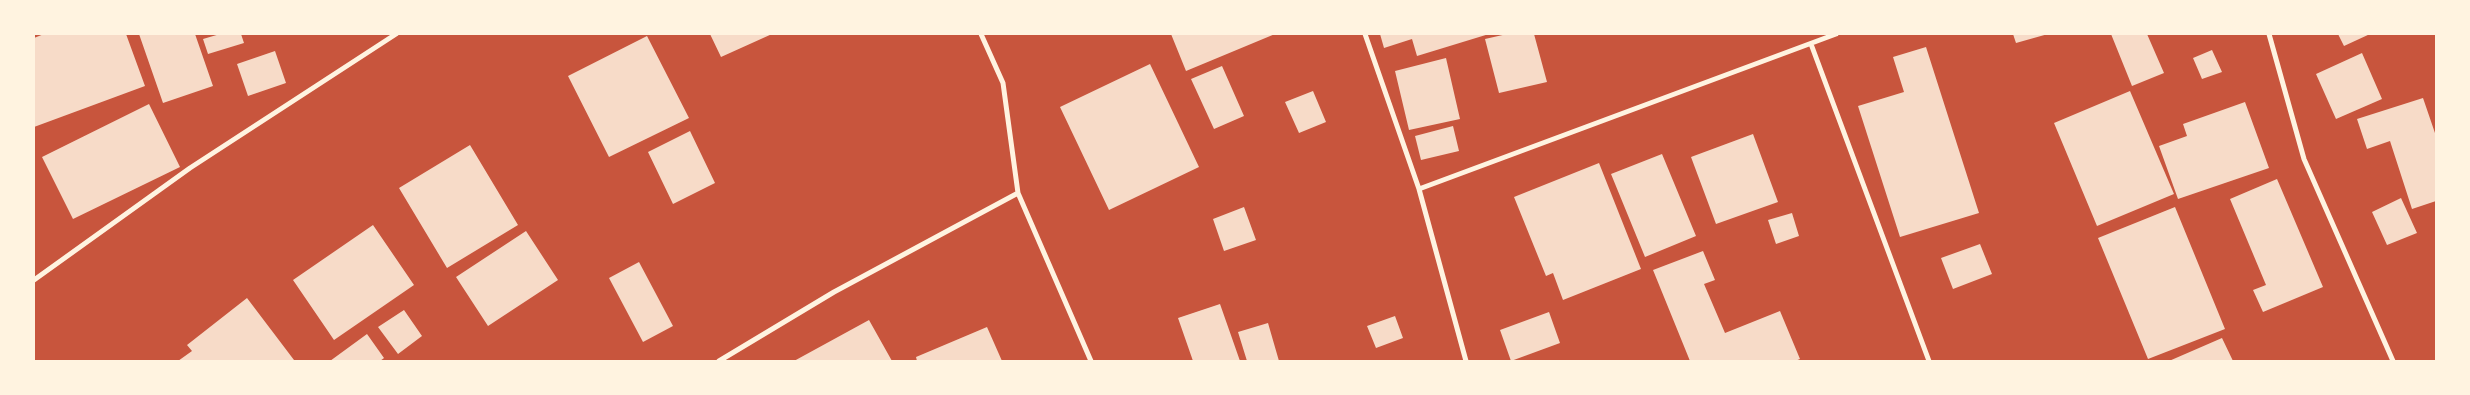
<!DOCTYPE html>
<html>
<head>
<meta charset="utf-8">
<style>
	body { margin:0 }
	#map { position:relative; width:2470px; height:395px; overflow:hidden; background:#c8553d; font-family:"Asap Condensed",sans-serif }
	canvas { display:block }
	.frame { position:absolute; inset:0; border:35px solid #fff3e0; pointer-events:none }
</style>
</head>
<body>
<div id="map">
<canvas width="2470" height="395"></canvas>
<div class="frame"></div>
</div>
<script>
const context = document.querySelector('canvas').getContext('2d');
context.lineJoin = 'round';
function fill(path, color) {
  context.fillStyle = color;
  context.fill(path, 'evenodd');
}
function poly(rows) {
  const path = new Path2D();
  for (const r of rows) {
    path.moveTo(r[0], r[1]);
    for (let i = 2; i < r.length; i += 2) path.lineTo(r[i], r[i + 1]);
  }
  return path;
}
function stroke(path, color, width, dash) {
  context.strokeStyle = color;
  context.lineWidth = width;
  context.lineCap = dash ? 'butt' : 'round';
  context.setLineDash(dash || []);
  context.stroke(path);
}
fill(poly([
	[44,34,126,34,145,86,34,127,34,38],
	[139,34,195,34,213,86,163,103],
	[220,34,241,34,244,43,208,54,203,39],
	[710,34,772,34,721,57],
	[1171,34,1275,34,1186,71],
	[1380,34,1489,34,1417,56,1412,39,1384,48],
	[1507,34,1534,34,1547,82,1499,93,1485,39],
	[2013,34,2048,34,2016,43],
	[2111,34,2147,34,2164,73,2132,86],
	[2338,34,2370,34,2344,46],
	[647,36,689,118,609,157,568,76],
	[1926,47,1979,213,1900,237,1858,106,1904,92,1893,57],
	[2212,50,2222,72,2202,79,2193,58],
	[275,51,286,83,248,96,237,64],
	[2362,53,2382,99,2336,119,2316,74],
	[1446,58,1460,119,1409,130,1395,71],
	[1150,64,1199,167,1109,210,1060,107],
	[1222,66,1244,116,1214,129,1191,79],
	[1313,91,1326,122,1299,133,1285,102],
	[2130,91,2174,194,2097,226,2054,123],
	[2423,98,2436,136,2436,201,2412,209,2390,141,2367,149,2357,119],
	[2245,102,2269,168,2178,199,2159,146,2187,136,2183,124],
	[149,104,180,167,73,219,42,157],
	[1453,126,1459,151,1421,160,1415,136],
	[690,131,715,183,673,204,648,152],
	[1753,134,1778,202,1716,224,1691,157],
	[470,145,518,225,447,268,399,188],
	[1662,154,1696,236,1645,257,1611,174],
	[1599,163,1641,269,1563,300,1553,273,1546,276,1514,197],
	[2277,179,2323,287,2263,312,2253,290,2266,285,2230,199],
	[2401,198,2417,233,2387,245,2372,212],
	[1244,207,1256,240,1224,251,1213,219],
	[2175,207,2225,329,2148,359,2098,238],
	[1792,213,1799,236,1776,244,1768,220],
	[373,225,414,285,334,340,293,280],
	[526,231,558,280,488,326,456,277],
	[1980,244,1992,274,1953,289,1941,258],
	[1703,251,1715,280,1704,284,1725,333,1780,311,1800,359,1795,361,1690,361,1653,270],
	[639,262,673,326,643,342,609,278],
	[247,298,294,360,178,361,192,351,187,345],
	[1220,304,1240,361,1193,361,1178,318],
	[404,310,422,336,398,354,378,327],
	[1549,312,1560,343,1511,361,1500,330],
	[1395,316,1403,338,1376,348,1367,326],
	[869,320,892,361,794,361],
	[1268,323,1279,361,1247,361,1238,332],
	[987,327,1002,361,917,361,916,357],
	[367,334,384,358,380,361,330,361],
	[2222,338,2233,361,2169,361]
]), '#f7dbc8');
stroke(poly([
	[981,34,1003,83,1018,193,1091,361],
	[1365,34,1419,189,1466,361],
	[2269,34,2304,159,2393,361],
	[1811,44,1929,361],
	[1419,189,1836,34],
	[34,280,190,168,396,34],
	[719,361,834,292,1018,193]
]), '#fff3e0', 5);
</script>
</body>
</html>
